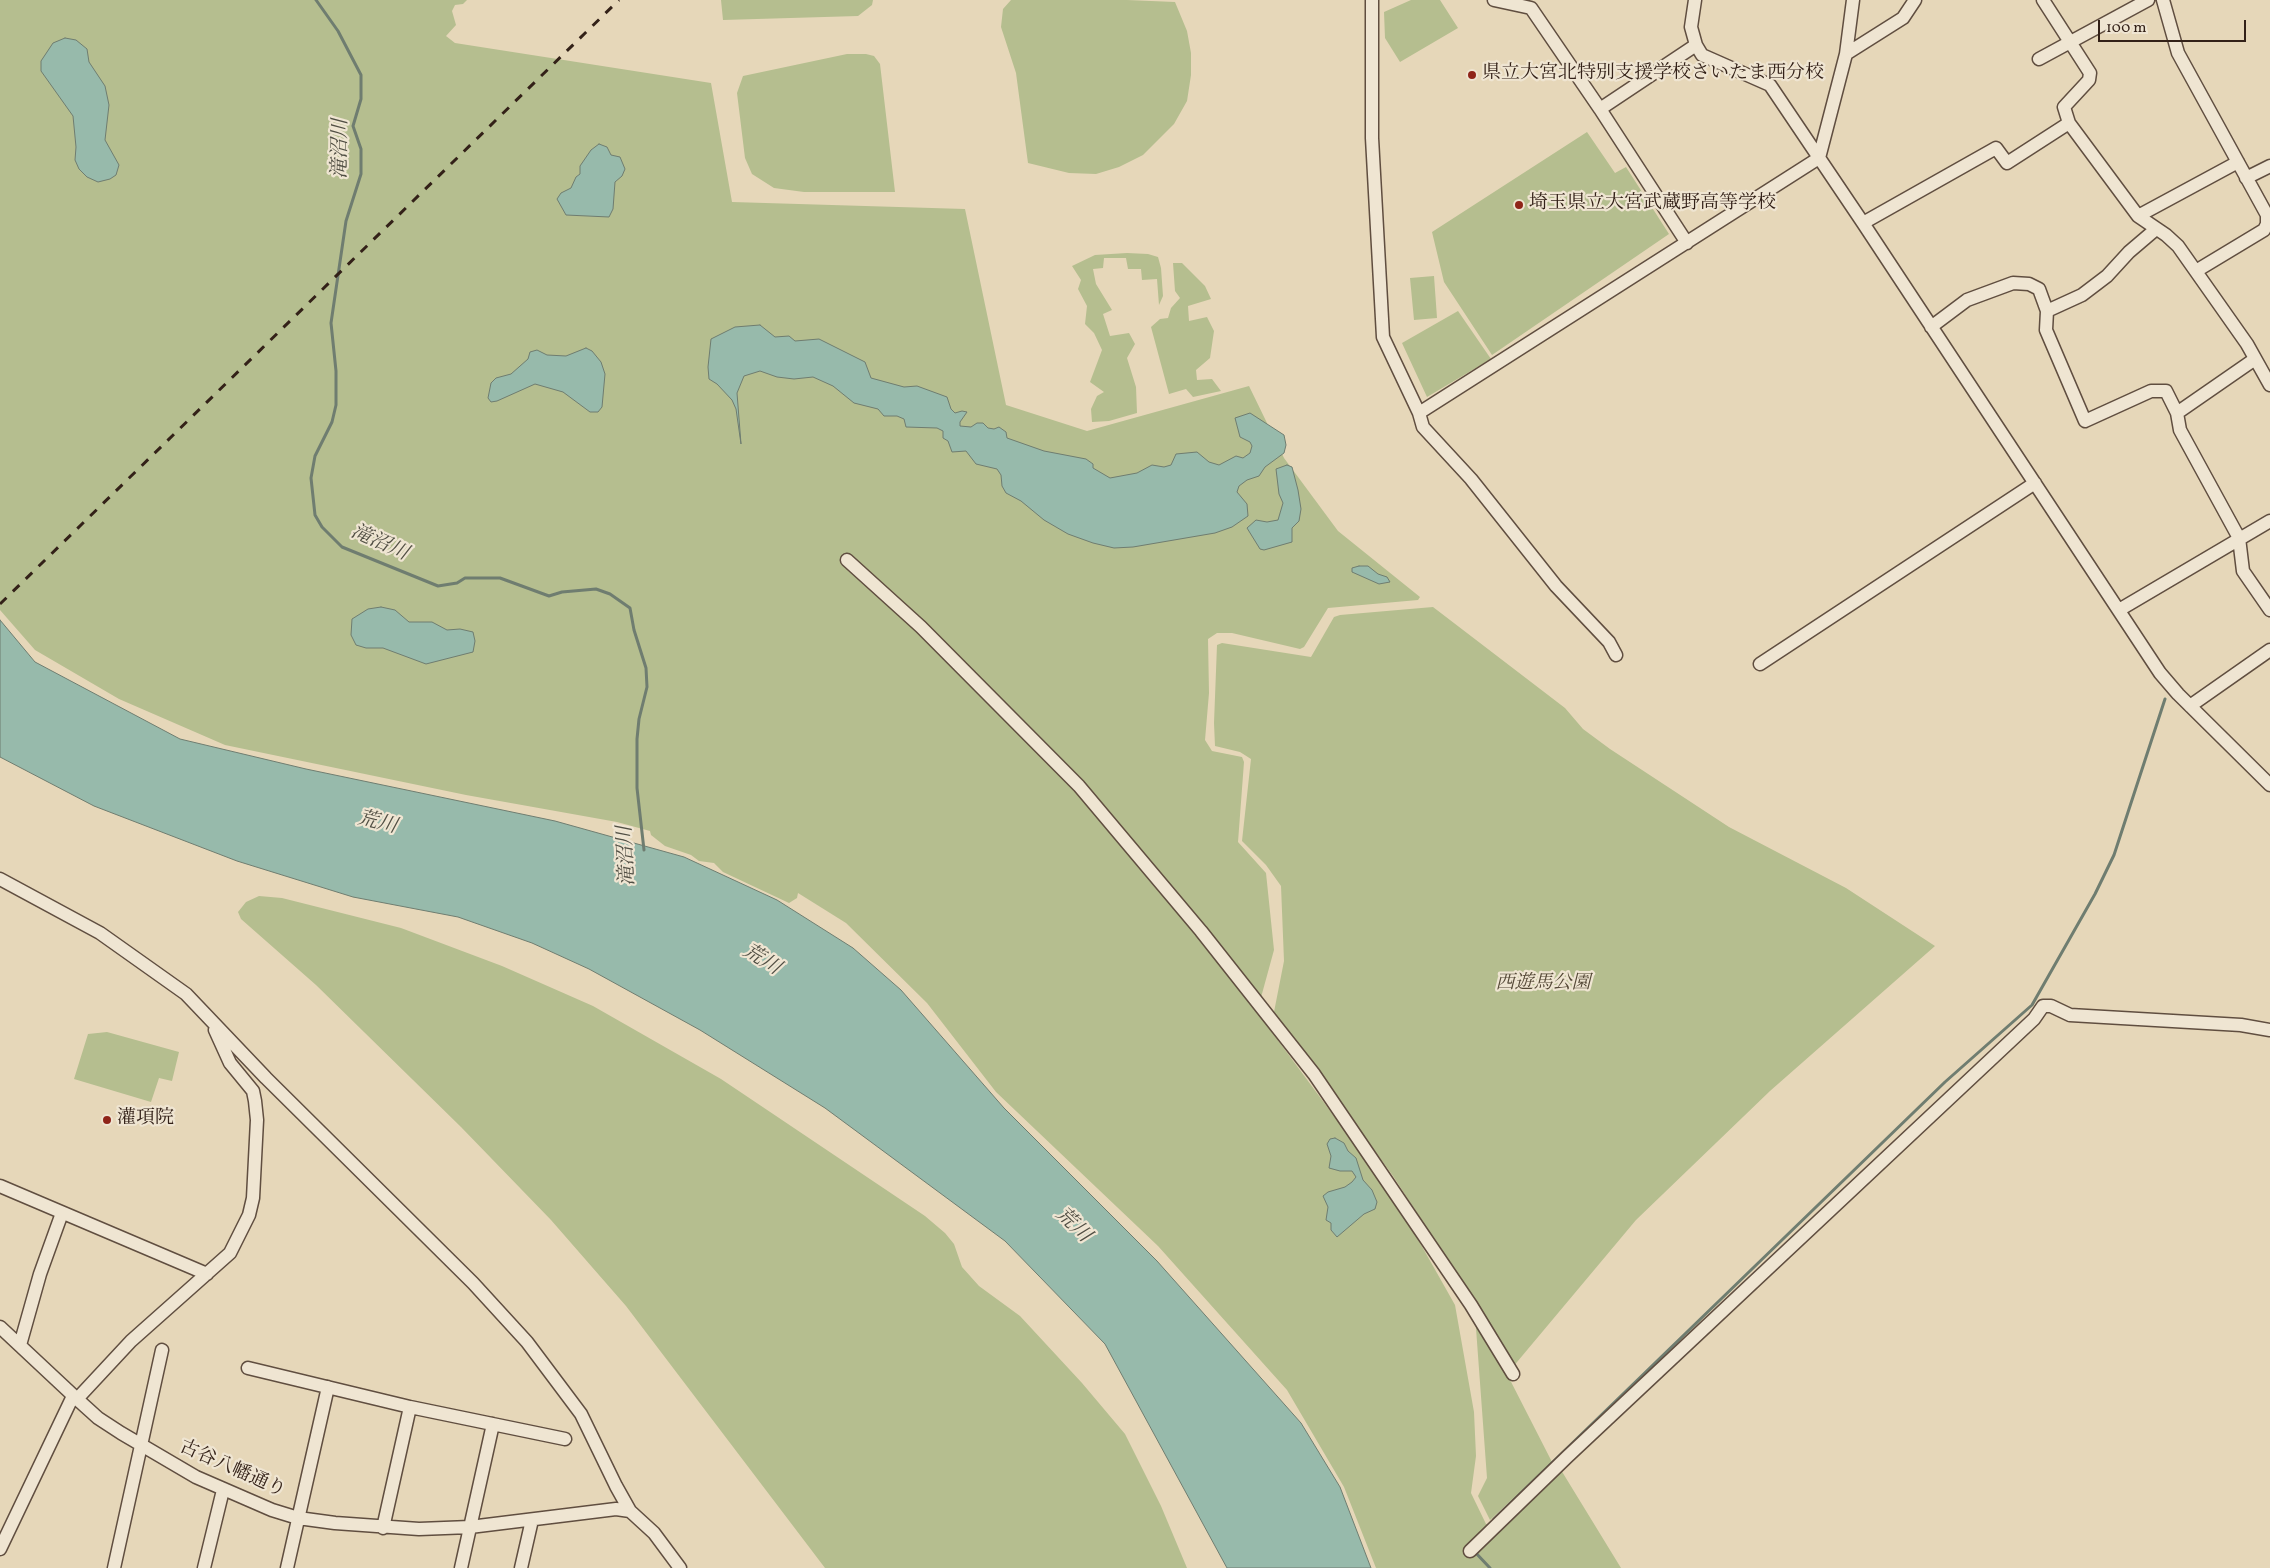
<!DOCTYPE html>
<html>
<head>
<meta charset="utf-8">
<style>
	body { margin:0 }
	#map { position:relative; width:2270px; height:1568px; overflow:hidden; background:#e6d7b9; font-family:Vollkorn,serif }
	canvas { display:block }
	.scale { position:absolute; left:2098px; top:20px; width:148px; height:22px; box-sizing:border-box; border:2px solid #332118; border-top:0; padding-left:6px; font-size:15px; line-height:18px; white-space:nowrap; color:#332118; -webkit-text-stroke:4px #efe5d2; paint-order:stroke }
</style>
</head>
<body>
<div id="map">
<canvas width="2270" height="1568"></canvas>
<div class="scale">100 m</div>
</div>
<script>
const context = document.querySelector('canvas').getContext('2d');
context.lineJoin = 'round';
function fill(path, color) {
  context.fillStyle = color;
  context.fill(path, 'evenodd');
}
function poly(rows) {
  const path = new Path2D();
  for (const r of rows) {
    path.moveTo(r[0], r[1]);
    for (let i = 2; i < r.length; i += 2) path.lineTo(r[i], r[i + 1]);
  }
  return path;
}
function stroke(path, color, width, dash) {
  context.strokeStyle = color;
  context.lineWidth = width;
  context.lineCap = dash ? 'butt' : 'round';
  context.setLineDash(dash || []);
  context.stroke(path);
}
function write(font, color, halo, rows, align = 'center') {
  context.font = font + ' Vollkorn,"Noto Serif JP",serif';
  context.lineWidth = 4.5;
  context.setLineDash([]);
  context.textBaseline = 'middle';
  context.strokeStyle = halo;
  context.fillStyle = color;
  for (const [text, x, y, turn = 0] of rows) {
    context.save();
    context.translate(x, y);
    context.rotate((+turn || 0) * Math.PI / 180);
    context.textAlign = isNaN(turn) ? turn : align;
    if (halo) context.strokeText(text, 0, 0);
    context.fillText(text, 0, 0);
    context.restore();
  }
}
fill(poly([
	[0,0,467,0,463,4,455,5,452,11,456,25,446,36,455,43,711,83,732,202,965,209,1006,405,1087,431,1249,386,1284,458,1338,531,1420,597,1418,600,1328,608,1304,647,1300,649,1232,633,1217,633,1208,639,1209,693,1205,740,1212,751,1242,757,1244,762,1238,842,1266,873,1274,950,1257,1012,1362,1154,1411,1227,1455,1305,1474,1412,1476,1456,1471,1493,1486,1524,1498,1529,1561,1470,1621,1568,1376,1568,1344,1487,1287,1390,1158,1246,996,1092,927,1003,846,923,798,893,797,898,789,903,723,872,714,863,699,861,691,855,665,846,651,835,650,831,617,822,466,795,225,745,119,699,35,650,0,610],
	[721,0,873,0,872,5,858,16,723,20],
	[1011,0,1127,0,1175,2,1187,31,1191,53,1191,75,1187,101,1174,124,1143,155,1119,167,1096,174,1069,173,1028,163,1016,73,1001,27,1003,9],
	[1411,0,1440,0,1458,28,1400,62,1385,38,1384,12],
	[847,54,866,54,874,56,880,64,895,192,804,192,774,188,752,174,745,158,737,93,743,76],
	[1587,132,1615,173,1626,167,1669,234,1492,355,1444,282,1432,232],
	[1127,253,1148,254,1158,257,1161,268,1163,296,1159,305,1157,279,1142,280,1141,269,1128,269,1126,258,1104,258,1103,268,1093,269,1096,284,1112,310,1103,314,1110,336,1129,333,1135,344,1127,358,1136,387,1137,413,1109,421,1092,422,1091,409,1097,396,1104,392,1090,382,1102,350,1094,333,1085,324,1087,306,1078,289,1081,280,1072,266,1095,255],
	[1173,263,1182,263,1205,286,1211,299,1188,306,1189,321,1207,317,1214,331,1210,358,1196,370,1197,380,1212,379,1221,391,1193,397,1186,389,1169,394,1151,327,1160,319,1168,318,1171,308,1180,298,1175,291],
	[1434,276,1437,318,1414,320,1410,278],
	[1458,311,1491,359,1427,397,1402,343],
	[1433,607,1565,708,1583,729,1610,749,1729,827,1846,888,1935,946,1770,1091,1636,1220,1507,1374,1552,1462,1490,1520,1478,1496,1487,1478,1474,1301,1393,1176,1274,1012,1284,961,1281,886,1266,865,1242,841,1251,759,1240,752,1215,746,1214,723,1217,645,1222,643,1311,657,1334,617,1340,615],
	[259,896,282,898,401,928,502,966,593,1006,721,1079,925,1216,945,1233,954,1244,962,1267,979,1286,1020,1316,1082,1383,1125,1434,1161,1506,1187,1568,825,1568,626,1306,551,1220,461,1127,316,985,241,919,238,912,246,902],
	[107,1032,179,1052,172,1081,159,1078,151,1102,74,1079,88,1034]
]), '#b5be8f');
const water = poly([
	[65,38,76,40,87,49,89,62,105,86,109,105,105,140,119,165,116,175,110,179,98,182,87,177,79,169,75,160,76,147,73,116,41,71,41,61,53,43,65,38],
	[599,144,607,147,611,155,620,157,625,169,622,176,615,182,613,209,609,217,566,215,557,199,561,193,571,188,576,177,580,174,580,166,591,150,599,144],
	[760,325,775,337,789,336,795,341,819,339,865,362,871,378,904,387,917,386,947,397,951,409,955,413,962,411,967,412,960,422,960,426,971,427,977,423,983,423,988,428,994,429,999,427,1006,432,1007,438,1044,451,1086,459,1093,464,1093,468,1110,478,1137,473,1152,465,1164,467,1171,465,1176,454,1197,452,1209,462,1219,465,1236,456,1243,458,1250,453,1252,446,1250,442,1240,437,1235,418,1250,413,1284,435,1286,445,1284,453,1265,467,1259,476,1247,480,1239,486,1237,492,1247,504,1248,516,1232,527,1215,533,1133,547,1114,548,1093,543,1068,534,1044,520,1021,501,1006,493,1002,486,1001,475,997,469,976,464,966,451,952,452,948,441,943,438,943,431,937,428,906,427,904,419,897,416,884,416,878,409,854,403,833,386,813,377,794,379,777,377,760,371,744,376,737,393,741,444,736,409,732,400,717,384,709,379,708,367,711,339,735,327,760,325],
	[586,348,592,351,601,362,605,374,602,407,598,412,590,412,563,392,535,384,497,401,491,402,488,398,491,383,496,378,511,374,528,359,530,352,537,350,547,355,566,356,586,348],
	[1287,465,1292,467,1298,490,1301,509,1299,521,1292,528,1292,542,1264,550,1260,549,1247,528,1256,520,1267,522,1278,520,1283,503,1279,494,1276,469,1287,465],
	[1359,566,1368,566,1378,574,1387,577,1390,582,1379,584,1352,572,1352,568,1359,566],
	[381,607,395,610,409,622,432,622,447,630,460,629,473,632,475,641,473,652,426,664,383,648,366,648,356,645,351,635,352,619,368,609,381,607],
	[0,620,35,662,180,739,306,769,555,821,684,857,777,900,853,948,901,990,1004,1108,1157,1261,1301,1423,1340,1487,1371,1568,1227,1568,1105,1344,1005,1241,825,1108,700,1030,589,969,532,943,458,917,353,897,237,861,94,806,0,757,0,620],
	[1335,1138,1344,1143,1348,1151,1356,1158,1363,1180,1372,1190,1377,1202,1375,1209,1364,1214,1337,1237,1331,1230,1331,1223,1326,1220,1328,1207,1323,1196,1328,1192,1345,1187,1352,1182,1356,1177,1352,1171,1340,1171,1329,1168,1331,1156,1327,1144,1330,1139,1335,1138]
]);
fill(water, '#97baab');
stroke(water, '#6f7d70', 1);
stroke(poly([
	[316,0,338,31,361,75,361,99,353,126,361,149,361,174,346,221,331,323,336,371,336,405,332,422,315,456,311,478,315,515,322,527,342,547,438,586,457,583,465,578,500,578,549,596,562,592,596,589,610,594,630,608,634,630,646,668,647,687,639,719,637,739,637,788,644,850],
	[1494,1519,1945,1082,2032,1005,2095,894,2114,855,2165,699],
	[1474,1551,1490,1568]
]), '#6f7d70', 3);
const minor = poly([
	[1372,0,1372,138,1383,337,1419,413,1423,427,1471,479,1556,586,1609,642,1616,655],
	[1494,0,1531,8,1600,109,1687,243],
	[1695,0,1691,27,1696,45,1702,55,1770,85,1863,223,2160,673,2178,694,2270,785],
	[2163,0,2178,53,2267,215,2267,224,2264,230,2196,271],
	[1846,54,1903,18,1915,0],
	[2039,59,2148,0],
	[1600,109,1696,45],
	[2069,123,2138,216,2166,235,2178,246,2247,344,2270,385],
	[2246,178,2270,166],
	[2138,216,2238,162],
	[1863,223,1996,148,2007,163,2069,123,2064,107,2089,80,2090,73,2043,0],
	[2047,311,2046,330,2085,421,2151,391,2166,391,2177,413,2180,430,2239,538,2243,571,2270,610],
	[1931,327,1967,300,2013,283,2029,284,2039,289,2047,311,2082,295,2107,276,2129,252,2156,229],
	[1419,413,1819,158,1846,54,1853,0],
	[2177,413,2255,359],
	[847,560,921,627,1079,786,1201,931,1314,1074,1471,1305,1513,1374],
	[2119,610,2270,521],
	[1760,664,2035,483],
	[2190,706,2270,650],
	[0,879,100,933,186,994,266,1078,473,1283,527,1342,581,1414,616,1486,630,1511],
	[0,1186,207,1274],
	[0,1327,77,1399,98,1418,121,1433,196,1477,272,1510,298,1518,335,1523,419,1529,470,1527,616,1509,630,1511,654,1533,680,1568],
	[20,1345,40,1274,62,1213],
	[248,1368,410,1407,565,1439],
	[77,1399,131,1341,230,1253,249,1215,253,1198,257,1120,255,1101,253,1091,230,1063,215,1030],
	[383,1528,410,1407],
	[0,1549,73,1396],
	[1470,1551,1567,1457,2034,1019,2043,1006,2051,1006,2070,1015,2241,1025,2270,1030],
	[114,1568,162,1350],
	[204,1568,223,1490],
	[287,1568,328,1387],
	[461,1568,493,1424],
	[521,1568,532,1520]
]);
stroke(minor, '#604e40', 15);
stroke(minor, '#efe5d2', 12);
stroke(poly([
	[0,604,619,0]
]), '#332118', 3, [9, 9]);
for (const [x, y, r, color] of [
	[1472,75,5,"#8f2418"],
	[1519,205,5,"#8f2418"],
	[107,1120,5,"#8f2418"]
]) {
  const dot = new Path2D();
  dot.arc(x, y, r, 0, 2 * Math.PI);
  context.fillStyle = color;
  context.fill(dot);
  stroke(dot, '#efe5d2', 2);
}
write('19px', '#332118', '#efe5d2', [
	["県立大宮北特別支援学校さいたま西分校",1482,75],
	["埼玉県立大宮武蔵野高等学校",1529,205],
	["灌項院",117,1120]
], 'left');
write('italic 19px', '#544836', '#efe5d2', [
	["西遊馬公園",1543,985]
]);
write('19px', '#332118', '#efe5d2', [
	["古谷八幡通り",232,1470,24]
]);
write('italic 20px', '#514f44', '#efe5d2', [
	["滝沼川",342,149,-89],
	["滝沼川",379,544,24],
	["荒川",377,824,14],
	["滝沼川",628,856,-93],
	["荒川",761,961,32],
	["荒川",1072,1226,44]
]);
</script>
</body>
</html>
